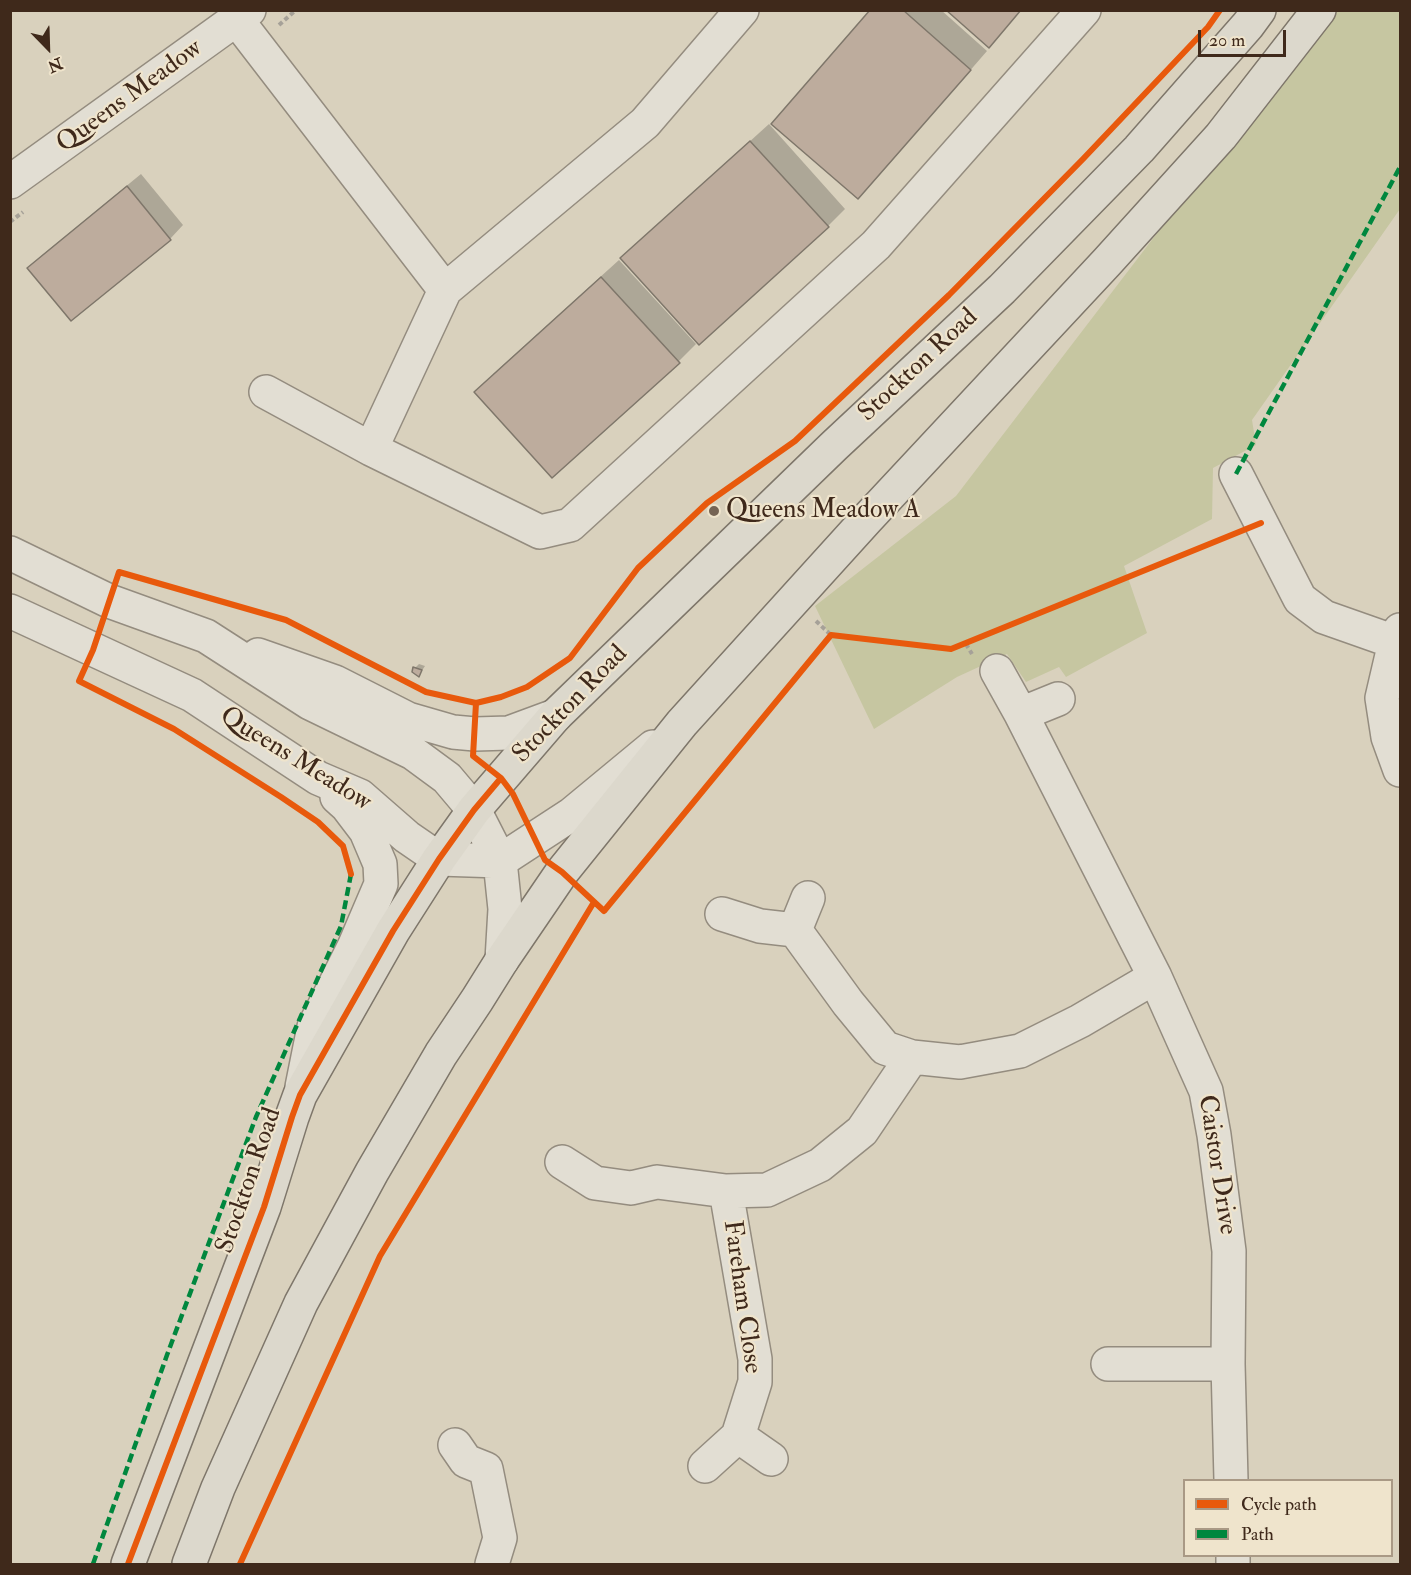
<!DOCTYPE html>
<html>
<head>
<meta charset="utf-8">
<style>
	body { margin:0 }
	#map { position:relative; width:1411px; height:1575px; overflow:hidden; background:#d9d1bd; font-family:"IM FELL Double Pica",serif }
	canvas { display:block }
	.frame { position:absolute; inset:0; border:12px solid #3f291b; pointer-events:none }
	.legend { position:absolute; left:1183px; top:1479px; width:210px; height:78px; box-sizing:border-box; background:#efe4cc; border:2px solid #a99985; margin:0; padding:8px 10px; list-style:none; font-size:18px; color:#3f291b }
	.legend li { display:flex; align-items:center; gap:12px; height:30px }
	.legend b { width:30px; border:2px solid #a99985 }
	.north { position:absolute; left:18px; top:18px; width:60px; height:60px; -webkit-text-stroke:4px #efe4cc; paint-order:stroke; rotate:157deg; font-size:16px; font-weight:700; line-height:24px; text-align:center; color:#3f291b }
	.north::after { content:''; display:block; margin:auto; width:21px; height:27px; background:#3f291b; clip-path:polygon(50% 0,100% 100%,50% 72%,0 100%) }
	.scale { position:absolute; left:1198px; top:30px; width:88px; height:27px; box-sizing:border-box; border:3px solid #3f291b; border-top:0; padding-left:8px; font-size:18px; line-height:21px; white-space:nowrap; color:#3f291b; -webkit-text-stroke:4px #efe4cc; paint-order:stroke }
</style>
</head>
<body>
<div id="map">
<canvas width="1411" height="1575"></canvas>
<div class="frame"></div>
<ul class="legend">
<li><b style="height:8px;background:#e8590c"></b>Cycle path</li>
<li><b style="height:8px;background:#00873e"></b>Path</li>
</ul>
<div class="north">N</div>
<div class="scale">20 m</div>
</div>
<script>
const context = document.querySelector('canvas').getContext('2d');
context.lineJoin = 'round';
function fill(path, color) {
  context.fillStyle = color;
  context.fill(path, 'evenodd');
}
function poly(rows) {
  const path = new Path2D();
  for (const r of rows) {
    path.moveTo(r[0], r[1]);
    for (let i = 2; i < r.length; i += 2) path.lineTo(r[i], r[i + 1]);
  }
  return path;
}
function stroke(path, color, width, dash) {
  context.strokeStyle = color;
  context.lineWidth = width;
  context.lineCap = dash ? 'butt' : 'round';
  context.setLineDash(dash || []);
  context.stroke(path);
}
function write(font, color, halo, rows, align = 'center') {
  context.font = font + ' "IM FELL Double Pica",serif';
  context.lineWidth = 4.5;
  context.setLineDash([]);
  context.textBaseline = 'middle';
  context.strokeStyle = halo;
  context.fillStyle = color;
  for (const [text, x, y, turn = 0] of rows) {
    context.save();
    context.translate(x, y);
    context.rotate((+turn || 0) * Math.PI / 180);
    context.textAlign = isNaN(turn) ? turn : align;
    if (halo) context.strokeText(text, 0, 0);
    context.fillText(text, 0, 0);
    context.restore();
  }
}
fill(poly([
	[1327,11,1400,11,1400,209,1252,420,1256,445,1213,468,1212,519,1124,566,1147,633,1066,677,1059,667,1026,682,1007,654,957,677,874,729,815,606,956,496]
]), '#c6c6a1');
fill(poly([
	[872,10,941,10,987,51,876,179,858,197],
	[769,124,845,209,828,226,640,241],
	[141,174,183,225,170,239,71,319,29,268,42,255],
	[619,260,696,344,678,362,493,374],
	[419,664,425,666,419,675,414,671,415,668]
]), '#0003');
const building = poly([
	[870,10,903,10,971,70,858,199,771,124,870,10],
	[946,10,1021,10,989,48,946,10],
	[750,141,829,227,699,345,620,258,750,141],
	[127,186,171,240,71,321,27,268,127,186],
	[601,277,680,363,552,478,474,392,601,277],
	[413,667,422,670,419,677,412,672,413,667]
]);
fill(building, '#bdac9d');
stroke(building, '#7e766a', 1.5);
const minor = poly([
	[237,20,445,290],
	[10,182,249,10],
	[266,392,371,449,540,532,570,525,876,245,1084,10],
	[371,449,445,290,645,123,742,10],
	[1236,474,1300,599,1324,617,1395,642],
	[10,553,109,601,206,636,310,703,413,753,447,778,474,810,500,861,505,909,502,960],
	[10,611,192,695,318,778,360,796,407,837,439,859,500,861,572,814,653,747],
	[1400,630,1395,642,1382,698,1388,737,1400,770],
	[258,655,335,682,408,719,453,732,475,734,509,733,555,716],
	[997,671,1021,714,1155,977,1206,1091,1214,1135,1229,1251,1228,1364,1231,1480],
	[1021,714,1058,699],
	[722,914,760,926,795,930,808,898],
	[795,930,848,1003,885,1048,912,1057,960,1062,1020,1051,1080,1021,1155,977],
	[302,1087,314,1027,354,947,381,884,380,864,366,831,347,806,337,797],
	[562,1162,595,1183,631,1188,657,1182,726,1191,767,1190,820,1165,862,1131,912,1057],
	[726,1191,755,1359,755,1382,738,1436],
	[1108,1364,1228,1364],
	[455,1445,466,1461,486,1469,500,1538,492,1564],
	[705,1466,738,1436,771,1459],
	[1233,1556,1233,1564]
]);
const highway = poly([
	[128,1564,264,1207,292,1117,300,1095,393,931,439,859,474,810,555,716,834,446,1002,289,1139,149,1248,25,1259,10],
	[189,1564,218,1488,301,1303,372,1172,441,1054,477,1000,502,960,562,872,682,723,867,519,1107,262,1221,136,1319,10]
]);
stroke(minor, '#948c7f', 36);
stroke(highway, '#7e766a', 36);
stroke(poly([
	[279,25,296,10],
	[10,222,23,212],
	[816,621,831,635],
	[966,644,972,654]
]), '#a6a198', 4, [4.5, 3]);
stroke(minor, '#e2ded3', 33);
stroke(highway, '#dcd8cc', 33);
stroke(poly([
	[1236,474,1400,167],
	[93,1564,167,1355,256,1117,341,926,351,874]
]), '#00873e', 4.5, [9, 4.5]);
stroke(poly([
	[476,703,473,756,501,778,513,794,545,860,562,872,604,911,831,635,951,649,1261,523],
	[351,874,343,846,318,822,281,797,174,729,79,681,93,650,119,572,286,620,426,692,476,703,501,697,527,687,570,658,638,568,707,503,795,441,949,295,1083,159,1208,27,1220,10],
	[128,1564,264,1207,292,1117,300,1095,393,931,439,859,474,810,501,778],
	[240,1564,380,1256,594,902]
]), '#e8590c', 6);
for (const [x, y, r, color] of [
	[714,511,6,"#756454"]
]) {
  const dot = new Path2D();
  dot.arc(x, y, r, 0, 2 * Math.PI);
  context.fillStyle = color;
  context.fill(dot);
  stroke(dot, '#efe4cc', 2);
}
write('26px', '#3f291b', '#efe4cc', [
	["Queens Meadow",130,97,-36],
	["Stockton Road",919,366,-43],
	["Stockton Road",571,705,-46],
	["Queens Meadow",295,760,32],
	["Caistor Drive",1216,1165,81],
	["Stockton Road",250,1181,-71],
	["Fareham Close",741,1297,82]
]);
write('26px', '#3f291b', '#efe4cc', [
	["Queens Meadow A",726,511]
], 'left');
</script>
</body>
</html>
